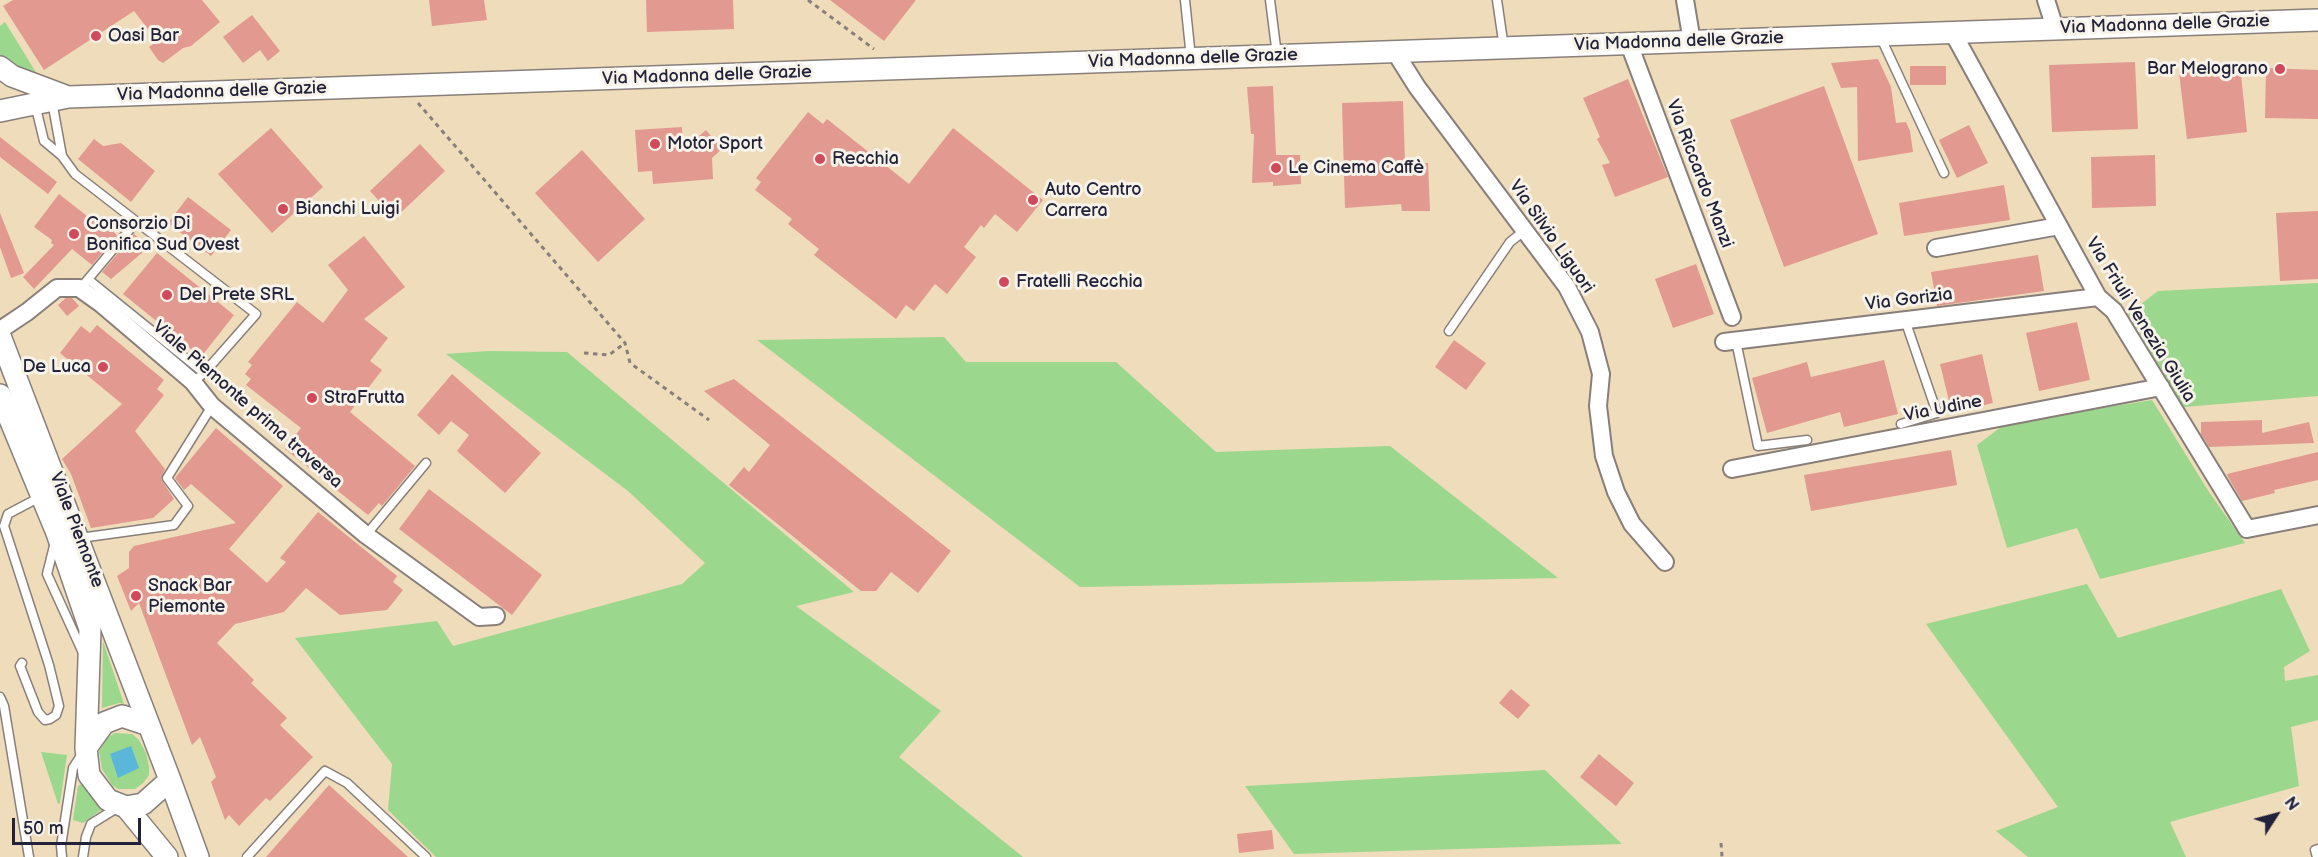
<!DOCTYPE html>
<html>
<head>
<meta charset="utf-8">
<style>
	body { margin:0 }
	#map { position:relative; width:2318px; height:857px; overflow:hidden; background:#efdcba; font-family:"Balsamiq Sans",sans-serif }
	canvas { display:block }
	.north { position:absolute; left:2246px; top:785px; width:60px; height:60px; -webkit-text-stroke:4px #f7f3e8; paint-order:stroke; rotate:54deg; font-size:16px; font-weight:700; line-height:24px; text-align:center; color:#22223b }
	.north::after { content:''; display:block; margin:auto; width:21px; height:27px; background:#22223b; clip-path:polygon(50% 0,100% 100%,50% 72%,0 100%) }
	.scale { position:absolute; left:12px; top:818px; width:129px; height:27px; box-sizing:border-box; border:3px solid #22223b; border-top:0; padding-left:8px; font-size:18px; line-height:21px; white-space:nowrap; color:#22223b; -webkit-text-stroke:4px #f7f3e8; paint-order:stroke }
</style>
</head>
<body>
<div id="map">
<canvas width="2318" height="857"></canvas>
<div class="north">N</div>
<div class="scale">50 m</div>
</div>
<script>
const context = document.querySelector('canvas').getContext('2d');
context.lineJoin = 'round';
function fill(path, color) {
  context.fillStyle = color;
  context.fill(path, 'evenodd');
}
function poly(rows) {
  const path = new Path2D();
  for (const r of rows) {
    path.moveTo(r[0], r[1]);
    for (let i = 2; i < r.length; i += 2) path.lineTo(r[i], r[i + 1]);
  }
  return path;
}
function stroke(path, color, width, dash) {
  context.strokeStyle = color;
  context.lineWidth = width;
  context.lineCap = dash ? 'butt' : 'round';
  context.setLineDash(dash || []);
  context.stroke(path);
}
function write(font, color, halo, rows, align = 'center') {
  context.font = font + ' "Balsamiq Sans",sans-serif';
  context.lineWidth = 6;
  context.setLineDash([]);
  context.textBaseline = 'middle';
  context.strokeStyle = halo;
  context.fillStyle = color;
  for (const [text, x, y, turn = 0] of rows) {
    context.save();
    context.translate(x, y);
    context.rotate((+turn || 0) * Math.PI / 180);
    context.textAlign = isNaN(turn) ? turn : align;
    if (halo) context.strokeText(text, 0, 0);
    context.fillText(text, 0, 0);
    context.restore();
  }
}
fill(poly([
	[5,22,37,74,33,78,0,59,0,26],
	[2318,283,2318,396,2184,407,2128,314,2158,291],
	[944,337,966,362,1116,362,1216,452,1390,446,1558,578,1080,587,757,340],
	[489,351,567,352,854,592,796,606,941,711,899,757,1023,857,436,857,388,810,392,764,295,638,437,621,453,646,682,584,705,563,628,491,446,354],
	[2152,400,2209,492,2245,543,2100,579,2077,528,2007,548,1977,445,2005,424],
	[2087,584,2118,638,2281,589,2310,651,2284,667,2285,681,2318,675,2318,720,2291,727,2299,786,2170,822,2186,857,2028,857,1996,831,2058,807,1926,624],
	[103,641,124,704,119,703,102,708],
	[115,733,132,734,139,740,146,753,149,766,149,775,143,783,135,789,118,789,112,785,102,769,99,751,108,737],
	[41,752,67,755,60,803,58,804],
	[1545,770,1622,844,1294,854,1245,786],
	[82,784,101,810,83,823,73,820,78,786]
]), '#9bd78c');
fill(poly([
	[131,746,139,768,118,778,110,754]
]), '#5bb7d9');
fill(poly([
	[13,0,202,0,220,22,191,46,183,48,163,63,158,60,149,47,157,41,134,11,44,70,3,6],
	[429,0,484,0,487,20,432,26],
	[646,0,733,0,734,29,647,32],
	[830,0,916,0,884,41],
	[252,15,280,51,268,61,260,50,243,63,223,37],
	[1878,59,1891,87,1896,123,1906,122,1910,131,1913,152,1858,161,1857,87,1841,88,1831,63],
	[2135,62,2138,129,2052,132,2049,65],
	[2240,65,2247,132,2187,139,2179,72],
	[1910,66,1946,66,1946,85,1910,85],
	[2266,68,2318,70,2318,119,2265,118],
	[1628,79,1668,177,1615,197,1602,165,1610,163,1597,139,1600,137,1583,98],
	[1273,86,1276,155,1300,155,1301,184,1273,186,1273,182,1252,183,1254,134,1251,134,1247,87],
	[1824,86,1878,234,1784,267,1730,120],
	[1403,101,1405,163,1428,163,1430,211,1402,211,1401,204,1345,208,1342,103],
	[808,112,823,124,827,119,909,184,953,128,1043,200,1017,232,995,214,984,228,981,225,964,247,976,257,947,294,935,284,914,311,906,305,896,319,814,255,819,249,788,224,792,219,755,190,761,182,756,178],
	[1969,125,1988,163,1957,178,1939,140],
	[682,127,683,150,706,130,722,149,712,158,713,179,653,184,652,171,638,172,635,130],
	[271,128,323,187,272,233,218,174],
	[0,137,57,182,48,194,0,157],
	[94,139,103,146,121,143,155,171,131,202,78,159],
	[420,144,445,171,395,218,370,191],
	[582,150,645,219,598,262,535,193],
	[2155,155,2156,206,2092,208,2091,157],
	[2004,185,2010,220,1904,236,1899,203],
	[59,194,92,220,94,216,117,235,92,265,72,249,34,289,23,277,54,245,51,243,52,240,34,227],
	[188,197,231,230,211,256,168,223],
	[2318,211,2318,279,2280,281,2276,213],
	[0,213,24,273,11,278,0,247],
	[134,234,149,247,111,279,102,272],
	[364,236,405,287,364,319,388,338,370,361,382,370,350,412,415,466,382,506,379,503,368,515,285,449,301,428,246,385,251,379,245,374,252,365,248,362,297,302,323,323,348,290,328,265],
	[157,253,234,315,201,357,123,294],
	[2038,255,2044,291,1937,306,1931,272],
	[1696,264,1714,314,1673,328,1655,279],
	[66,298,72,298,79,306,67,316,58,305],
	[2077,322,2090,380,2039,391,2026,333],
	[97,325,164,380,157,389,164,395,135,431,165,469,161,479,174,499,153,518,91,528,71,474,62,459,122,404,60,353,81,326,90,333],
	[1454,340,1486,363,1466,390,1435,367],
	[1982,354,1993,403,1952,413,1940,364],
	[1884,360,1898,414,1844,427,1840,412,1767,433,1752,378,1807,362,1811,377],
	[452,374,541,453,505,493,457,451,469,435,451,421,439,435,417,415],
	[734,379,951,551,918,593,891,572,876,591,861,591,729,485,744,467,749,472,770,445,704,391],
	[2262,420,2262,433,2309,422,2314,443,2209,447,2201,434,2201,422],
	[216,428,283,486,229,549,267,583,286,562,280,558,318,512,397,576,393,582,403,590,387,610,340,615,306,588,284,612,235,624,217,643,254,680,251,683,287,718,280,725,313,757,270,801,266,798,239,826,229,815,225,820,211,782,216,777,200,737,192,745,139,603,131,611,117,576,129,568,129,552,134,546,236,523,191,484,184,490,175,478],
	[1951,450,1957,485,1811,511,1804,475],
	[2318,452,2318,480,2274,490,2275,493,2242,501,2228,477,2227,474],
	[429,489,542,575,512,615,399,529],
	[1511,689,1530,705,1518,719,1499,703],
	[1599,754,1634,783,1616,806,1580,777],
	[329,785,408,857,266,857],
	[1272,830,1274,849,1239,853,1237,834]
]), '#e19990');
const service = poly([
	[1185,0,1191,58],
	[1270,0,1277,55],
	[1497,0,1504,48],
	[1880,36,1944,173],
	[52,101,62,156],
	[35,104,44,141,62,156,75,174,256,314,204,373,193,382],
	[89,280,204,373],
	[84,284,136,222],
	[1449,331,1510,242,1524,231],
	[1736,341,1758,446,1807,440],
	[1901,424,1937,413,1905,320],
	[366,535,426,463],
	[80,538,174,525,188,506,167,478,212,406],
	[55,542,47,574,84,655],
	[22,663,20,666,38,712,45,720,50,719,56,715,59,706,49,665,4,526,8,514,42,496],
	[0,697,4,706,29,857],
	[62,857,61,846,73,768,82,754],
	[83,857,86,837,91,824,120,806],
	[247,857,325,771,347,783,426,857],
	[2317,857,2315,850,2318,849]
]);
const minor = poly([
	[1685,0,1692,42],
	[2046,0,2055,28],
	[1953,33,2098,297,2114,311,2247,529,2318,515],
	[1629,44,1732,317],
	[1395,52,1417,87,1567,287,1590,332,1601,374,1598,406,1604,456,1616,492,1632,524,1665,562],
	[1936,248,2059,226],
	[0,330,27,312,57,288,79,288,100,303,193,382,212,406,366,535,479,617,496,616],
	[1724,342,2098,297],
	[1732,469,2161,387]
]);
const tertiary = poly([
	[0,67,12,76,68,97],
	[0,111,68,97,2318,20],
	[0,336,149,725],
	[0,395,57,533,90,629,86,748],
	[170,780,143,804,126,807,108,800,89,775,86,748,104,723,122,716,149,725,170,780,198,857],
	[126,807,167,857]
]);
stroke(service, '#887f7a', 11);
stroke(minor, '#887f7a', 20);
stroke(tertiary, '#887f7a', 24);
stroke(poly([
	[808,0,874,49],
	[418,103,625,343,630,363,709,420],
	[584,353,609,355,625,343],
	[1721,843,1722,857]
]), '#887f7a', 3, [4.5, 4.5]);
stroke(service, '#fff', 8);
stroke(minor, '#fff', 16);
stroke(tertiary, '#fff', 21);
for (const [x, y, r, color] of [
	[96,36,6,"#d1495b"],
	[2280,69,6,"#d1495b"],
	[655,144,6,"#d1495b"],
	[820,159,6,"#d1495b"],
	[1276,168,6,"#d1495b"],
	[1033,200,6,"#d1495b"],
	[283,209,6,"#d1495b"],
	[74,234,6,"#d1495b"],
	[1004,282,6,"#d1495b"],
	[167,295,6,"#d1495b"],
	[103,367,6,"#d1495b"],
	[312,398,6,"#d1495b"],
	[136,596,6,"#d1495b"]
]) {
  const dot = new Path2D();
  dot.arc(x, y, r, 0, 2 * Math.PI);
  context.fillStyle = color;
  context.fill(dot);
  stroke(dot, '#f7f3e8', 2);
}
write('18px', '#22223b', '#f7f3e8', [
	["Via Madonna delle Grazie",2165,25,-2],
	["Via Madonna delle Grazie",1679,42,-2],
	["Via Madonna delle Grazie",1193,59,-2],
	["Via Madonna delle Grazie",707,76,-2],
	["Via Madonna delle Grazie",222,92,-2],
	["Via Riccardo Manzi",1699,174,69],
	["Via Silvio Liguori",1551,237,55],
	["Via Gorizia",1909,300,-7],
	["Via Friuli Venezia Giulia",2140,320,58],
	["Viale Piemonte prima traversa",247,405,41],
	["Via Udine",1943,409,-11],
	["Viale Piemonte",76,530,69]
]);
write('18px', '#22223b', '#f7f3e8', [
	["Oasi Bar",108,36],
	["Bar Melograno",2268,69,"right"],
	["Motor Sport",667,144],
	["Recchia",832,159],
	["Le Cinema Caffè",1288,168],
	["Auto Centro",1045,190],
	["Carrera",1045,211],
	["Bianchi Luigi",295,209],
	["Consorzio Di",86,224],
	["Bonifica Sud Ovest",86,245],
	["Fratelli Recchia",1016,282],
	["Del Prete SRL",179,295],
	["De Luca",91,367,"right"],
	["StraFrutta",324,398],
	["Snack Bar",148,586],
	["Piemonte",148,607]
], 'left');
</script>
</body>
</html>
